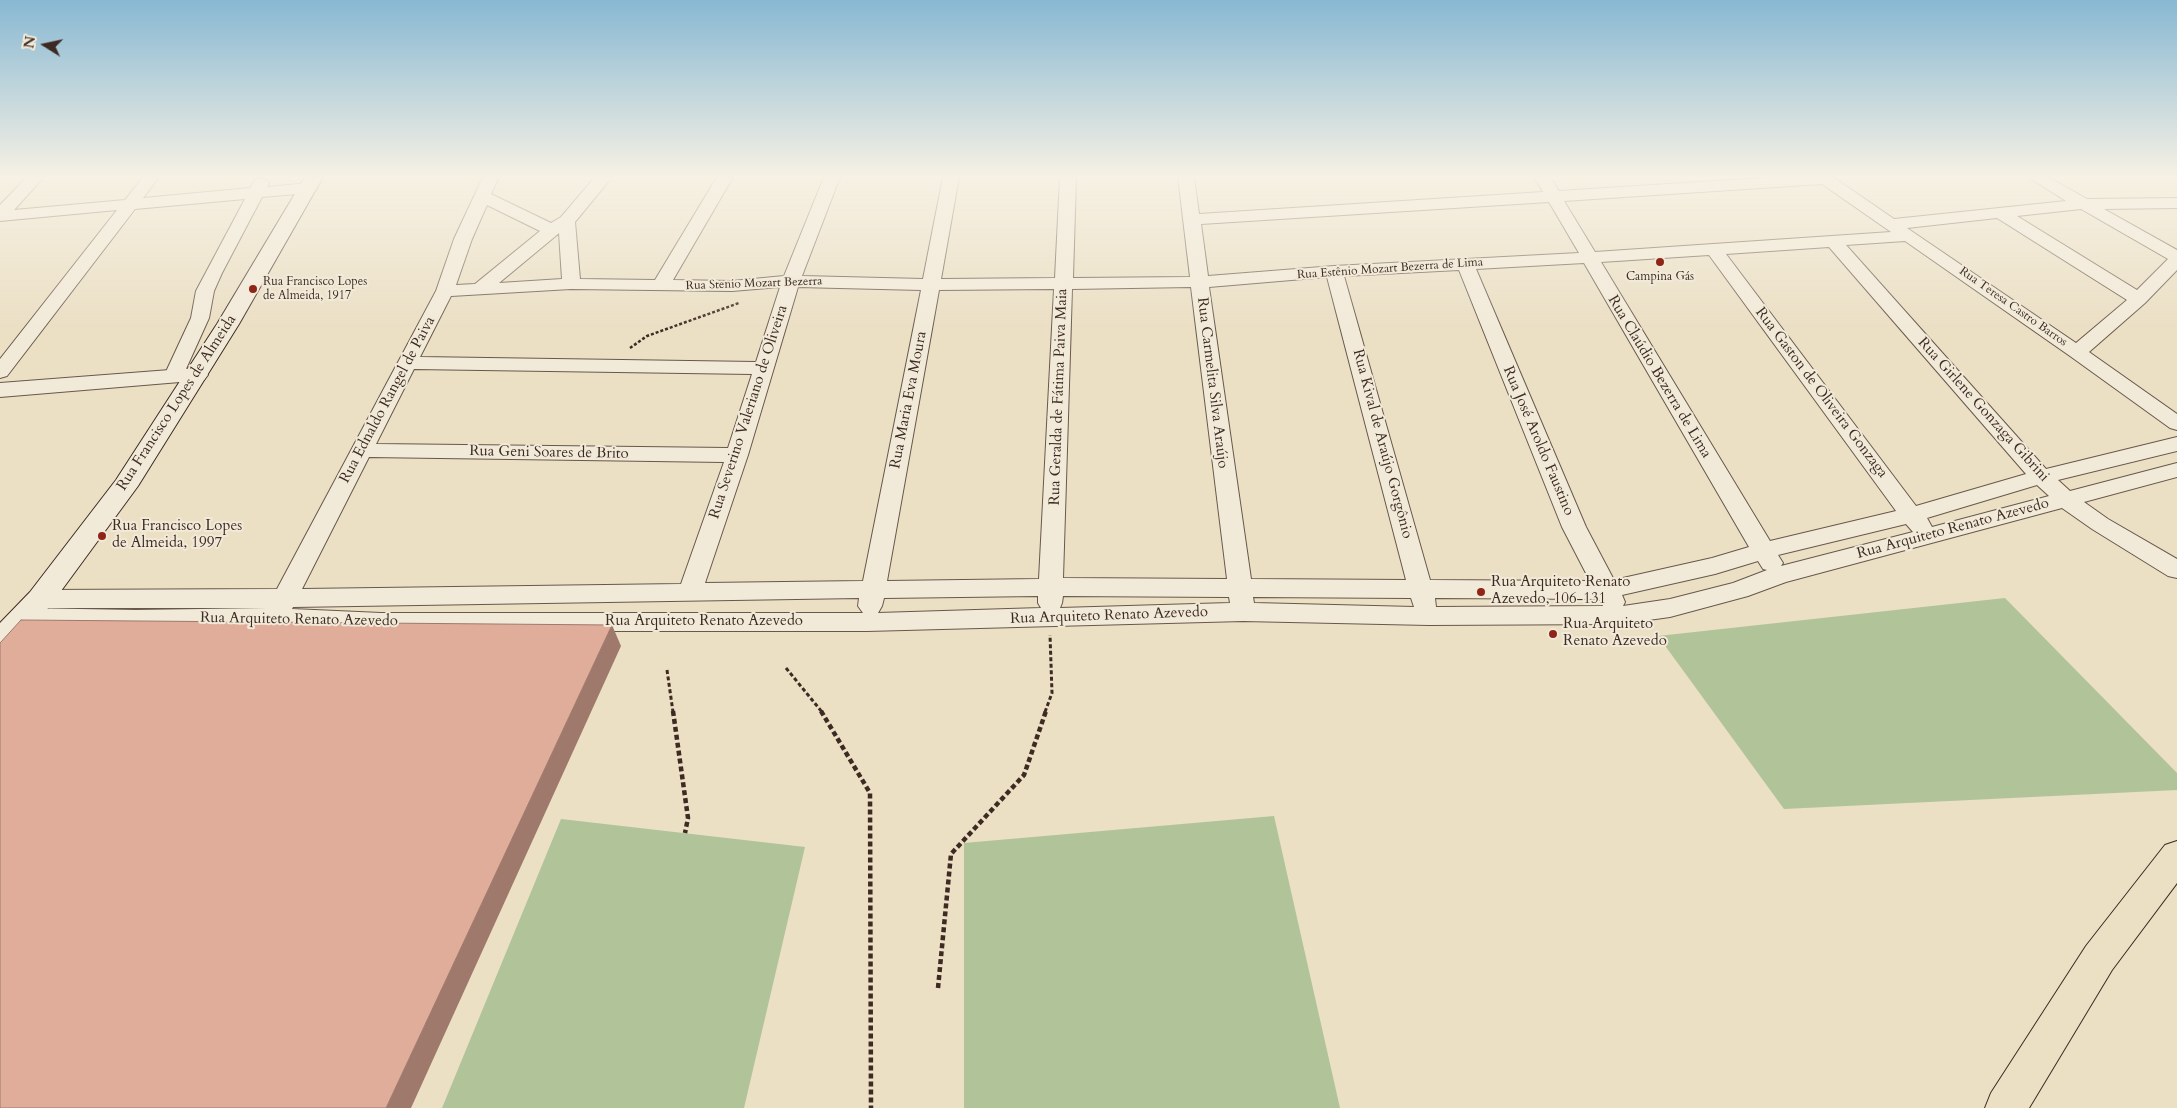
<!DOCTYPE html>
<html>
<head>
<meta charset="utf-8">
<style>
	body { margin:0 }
	#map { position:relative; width:2177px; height:1108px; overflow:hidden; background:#ebdfc4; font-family:Cardo,serif }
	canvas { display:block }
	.north { position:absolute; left:20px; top:20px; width:50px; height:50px; -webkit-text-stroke:4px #f2ead9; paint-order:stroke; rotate:280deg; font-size:14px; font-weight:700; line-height:20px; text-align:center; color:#3d2b23 }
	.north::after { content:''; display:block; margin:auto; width:18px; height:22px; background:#3d2b23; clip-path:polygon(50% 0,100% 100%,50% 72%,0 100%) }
</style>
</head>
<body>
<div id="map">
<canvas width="2177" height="1108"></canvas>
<div class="north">N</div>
</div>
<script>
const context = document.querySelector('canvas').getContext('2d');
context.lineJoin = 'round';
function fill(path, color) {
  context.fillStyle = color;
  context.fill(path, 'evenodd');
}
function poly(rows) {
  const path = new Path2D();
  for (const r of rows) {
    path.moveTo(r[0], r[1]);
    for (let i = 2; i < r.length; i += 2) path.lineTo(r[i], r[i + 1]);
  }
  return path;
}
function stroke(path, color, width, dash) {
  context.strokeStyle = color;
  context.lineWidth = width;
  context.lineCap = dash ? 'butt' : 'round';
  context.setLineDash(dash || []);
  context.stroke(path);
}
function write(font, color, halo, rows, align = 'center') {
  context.font = font + ' Cardo,serif';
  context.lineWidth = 4;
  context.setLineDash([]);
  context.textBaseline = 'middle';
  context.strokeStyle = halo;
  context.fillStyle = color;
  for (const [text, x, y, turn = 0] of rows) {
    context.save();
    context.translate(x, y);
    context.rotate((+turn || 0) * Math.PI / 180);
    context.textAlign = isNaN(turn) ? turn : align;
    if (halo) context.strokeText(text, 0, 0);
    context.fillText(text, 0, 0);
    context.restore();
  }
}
fill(poly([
	[2005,598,2177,773,2177,790,1784,809,1658,636],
	[1274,816,1340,1108,964,1108,964,843],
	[561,819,805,847,744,1108,442,1108]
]), '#b1c399');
const minor = poly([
	[27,177,44,177,14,210,125,200,143,177,159,177,143,198,250,188,255,180,261,178,267,180,269,183,267,187,309,183,315,185,317,188,315,191,309,193,262,197,222,273,214,291,209,318,181,380,174,382,167,380,164,376,191,318,196,291,245,199,135,209,7,376,0,378,0,359,117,210,0,221,0,205,27,177],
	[483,177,499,177,491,194,551,223,561,217,595,177,612,177,575,222,580,279,655,280,717,177,733,177,673,280,732,281,784,276,824,177,840,177,802,276,923,279,943,177,959,177,941,279,1055,278,1060,177,1076,177,1073,278,1190,277,1178,177,1194,177,1199,214,1543,192,1534,177,1550,177,1559,191,1778,177,1833,177,1894,219,2066,201,2028,177,2048,177,2087,199,2177,198,2177,208,2104,209,2177,250,2177,270,2145,303,2089,352,2177,414,2177,430,2170,428,2070,356,1905,241,1846,245,2046,469,2177,437,2177,451,2058,480,2070,491,2177,463,2177,477,2084,502,2108,519,2177,559,2177,578,2168,576,2092,529,2062,508,1786,582,1748,596,1670,617,1620,624,1429,625,1243,621,867,631,381,631,274,626,136,628,23,626,14,623,10,617,14,611,23,608,136,610,267,608,40,608,31,605,28,599,31,593,40,590,277,589,436,291,454,239,483,177],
	[1822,184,1891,232,1595,252,1564,201,1822,184],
	[1549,202,1579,253,1334,266,1208,276,1201,224,1549,202],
	[487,205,540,231,475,284,456,285,472,239,487,205],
	[2081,209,2168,259,2137,290,2017,216,2081,209],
	[1997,218,2127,300,2076,343,1907,228,1997,218],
	[559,233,562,279,499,283,558,234,559,233],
	[1829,247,2026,474,1916,506,1726,254,1829,247],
	[1709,255,1896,511,1770,541,1601,262,1709,255],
	[1584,263,1749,547,1712,558,1614,580,1586,527,1476,269,1584,263],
	[1459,270,1562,527,1590,581,1430,580,1344,276,1459,270],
	[1327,277,1406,580,1251,579,1209,287,1327,277],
	[780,287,756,362,420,357,451,296,571,289,732,291,780,287],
	[798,287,921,290,863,581,705,583,748,455,798,287],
	[1191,287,1227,579,1063,578,1072,289,1191,287],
	[1054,289,1039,579,887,581,939,290,1054,289],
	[414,369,752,374,728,448,376,444,414,369],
	[369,457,724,462,681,584,302,589,369,457],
	[2037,485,2049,496,1932,527,1927,518,2037,485],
	[1906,524,1913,532,1781,566,1783,563,1778,555,1906,524],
	[1758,561,1763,569,1767,570,1733,583,1670,599,1623,606,1625,602,1622,595,1715,574,1758,561],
	[1038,596,1038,603,1041,608,878,613,882,606,884,598,1038,596],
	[1063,596,1229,597,1230,603,1060,608,1062,603,1063,596],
	[1253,597,1411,598,1414,607,1254,603,1253,597],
	[859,598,858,606,863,613,381,613,292,609,293,607,859,598],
	[1435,598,1599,599,1603,606,1436,607,1435,598]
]);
const tertiary = poly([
	[196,368,204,370,208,375,204,380,0,397,0,383,196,368]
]);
const secondary = poly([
	[305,177,323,177,239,324,138,486,50,606,10,649,0,652,0,623,30,592,116,480,217,324,305,177]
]);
const trunk = poly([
	[2177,841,2177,883,2112,970,2029,1108,1985,1108,1991,1093,2086,946,2165,845,2177,841]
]);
stroke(minor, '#68584b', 2);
stroke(tertiary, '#68584b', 2);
stroke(secondary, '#3d2b23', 2);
stroke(trunk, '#3d2b23', 2);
stroke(poly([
	[630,348,647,336,739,303]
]), '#3d2b23', 2.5, [3, 2]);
stroke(poly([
	[786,668,822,712],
	[667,670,673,712],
	[1045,712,1052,693,1050,635]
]), '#3d2b23', 3, [4, 2.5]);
stroke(poly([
	[673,711,688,818,685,833],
	[821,711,870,793,871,1108],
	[938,988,951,854,1024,775,1046,711]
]), '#3d2b23', 4.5, [5, 3]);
fill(minor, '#f2ead9');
fill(tertiary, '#f2ead9');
fill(secondary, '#f2ead9');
fill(trunk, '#ebdfc4');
fill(poly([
	[612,625,621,646,411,1108,386,1108]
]), '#9e796c');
const building = poly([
	[21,620,612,625,386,1108,0,1108,0,643,21,620]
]);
fill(building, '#e1ad9b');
stroke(building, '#9e796c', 1);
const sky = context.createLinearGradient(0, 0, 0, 332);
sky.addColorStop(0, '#88b8d3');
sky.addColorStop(0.53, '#f6f1e4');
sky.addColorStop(1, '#f6f1e400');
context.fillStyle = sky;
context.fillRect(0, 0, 2177, 332);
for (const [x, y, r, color] of [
	[1660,262,5,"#8f2418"],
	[253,289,5,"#8f2418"],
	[102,536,5,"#8f2418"],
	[1481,592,5,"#8f2418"],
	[1553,634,5,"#8f2418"]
]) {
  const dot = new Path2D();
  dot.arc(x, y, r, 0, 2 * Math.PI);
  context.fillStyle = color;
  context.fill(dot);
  stroke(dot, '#f2ead9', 2);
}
write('12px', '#3d2b23', '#f2ead9', [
	["Rua Estênio Mozart Bezerra de Lima",1390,269,-4],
	["Rua Stenio Mozart Bezerra",754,284,-2],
	["Rua Teresa Castro Barros",2013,307,35]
]);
write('12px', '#3d2b23', '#f2ead9', [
	["Campina Gás",1660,277],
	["Rua Francisco Lopes",263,282,"left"],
	["de Almeida, 1917",263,296,"left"]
]);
write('15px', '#3d2b23', '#f2ead9', [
	["Rua Claúdio Bezerra de Lima",1659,377,59],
	["Rua Carmelita Silva Araújo",1212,383,83],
	["Rua Gaston de Oliveira Gonzaga",1821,393,53],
	["Rua Geralda de Fátima Paiva Maia",1059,397,-88],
	["Rua Ednaldo Rangel de Paiva",388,400,-62],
	["Rua Maria Eva Moura",909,400,-79],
	["Rua Francisco Lopes de Almeida",177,403,-57],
	["Rua Girlene Gonzaga Gibrini",1983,410,48],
	["Rua Severino Valeriano de Oliveira",749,412,-72],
	["Rua José Aroldo Faustino",1538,441,67],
	["Rua Kival de Araújo Gorgônio",1382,444,75],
	["Rua Geni Soares de Brito",549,453,1],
	["Rua Arquiteto Renato Azevedo",1953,529,-15],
	["Rua Arquiteto Renato Azevedo",1109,616,-2],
	["Rua Arquiteto Renato Azevedo",299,620,1],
	["Rua Arquiteto Renato Azevedo",704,622]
]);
write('15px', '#3d2b23', '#f2ead9', [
	["Rua Francisco Lopes",112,527],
	["de Almeida, 1997",112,544],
	["Rua Arquiteto Renato",1491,583],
	["Azevedo, 106-131",1491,600],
	["Rua Arquiteto",1563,625],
	["Renato Azevedo",1563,642]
], 'left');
</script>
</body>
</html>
